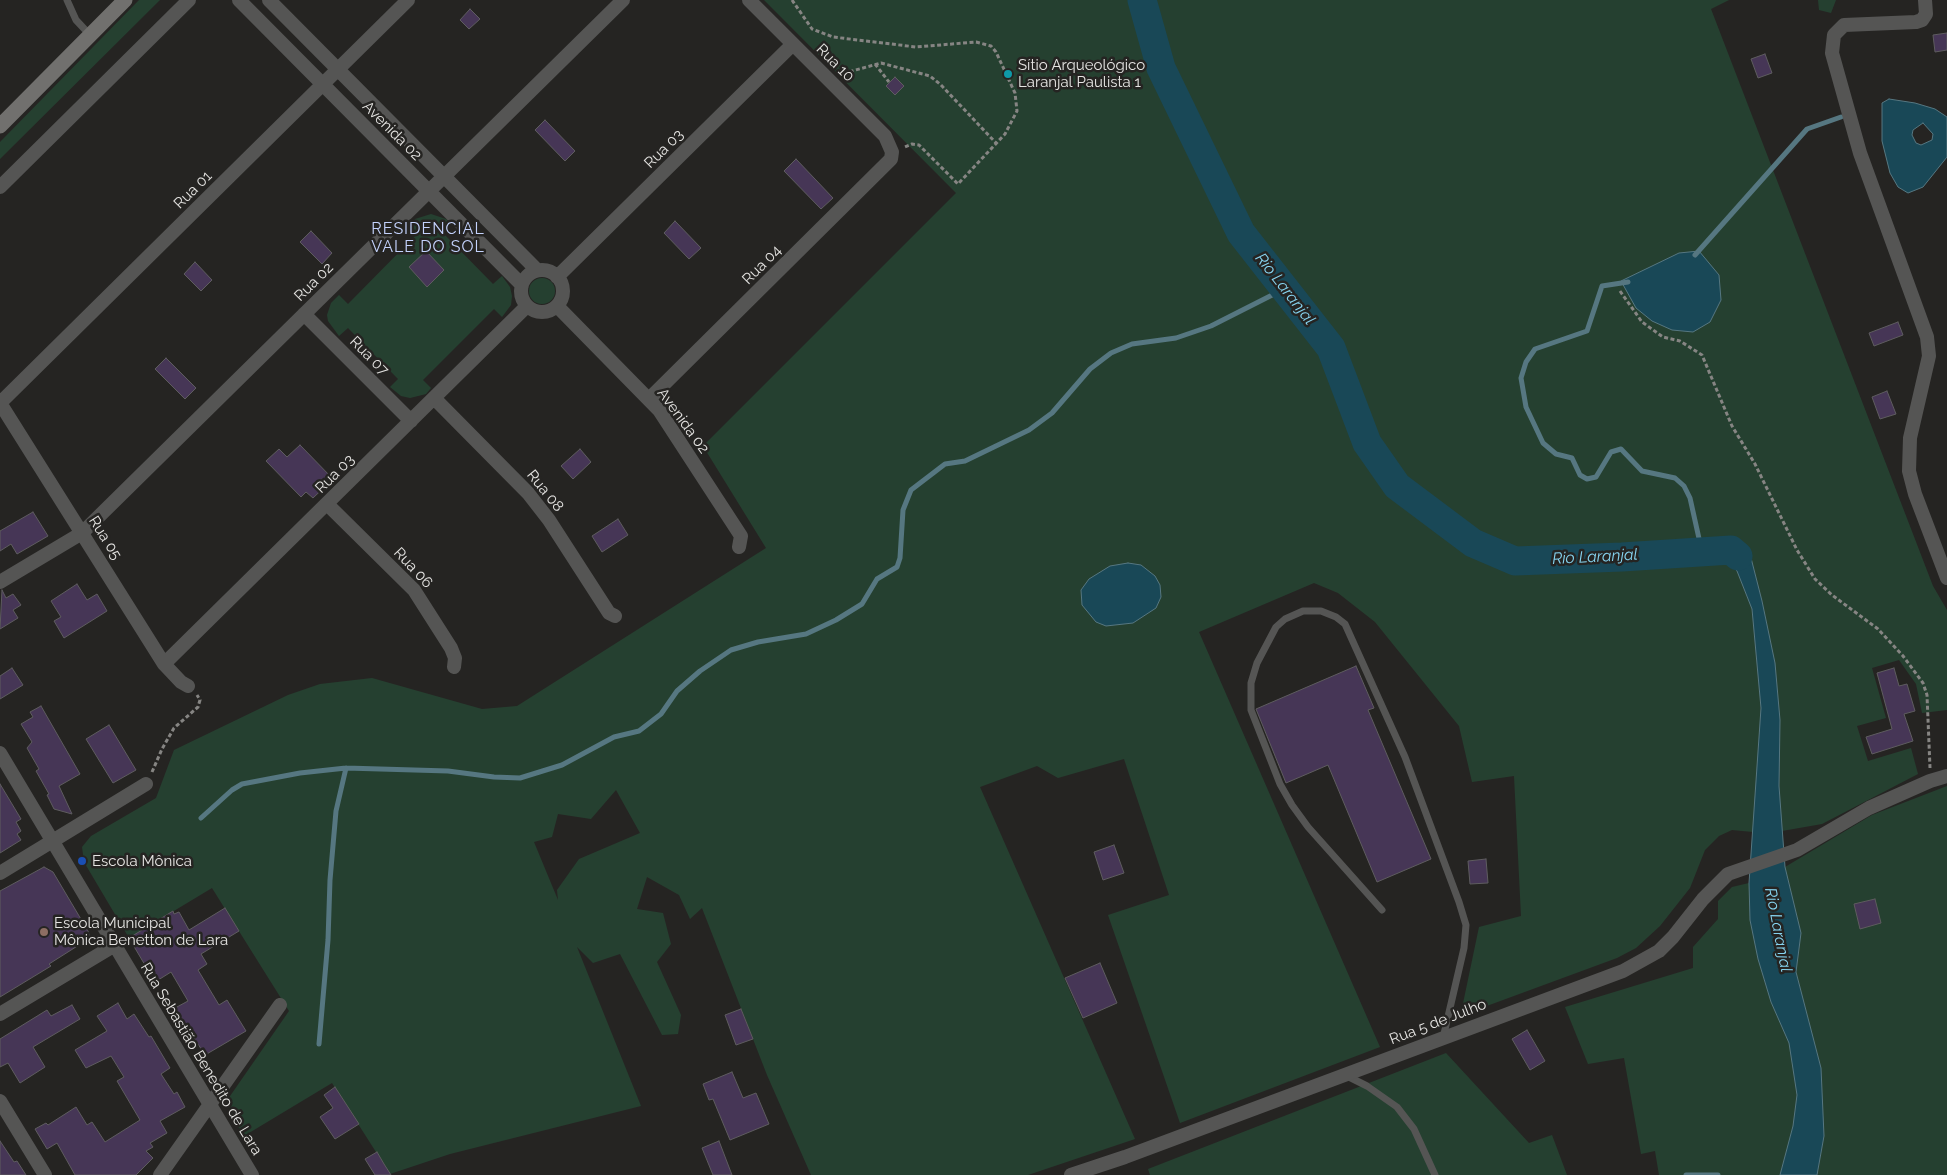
<!DOCTYPE html>
<html>
<head>
<meta charset="utf-8">
<style>
	body { margin:0 }
	canvas { display:block; background:#252422 }
</style>
</head>
<body>
<canvas width="1947" height="1175"></canvas>
<script>
const context = document.querySelector('canvas').getContext('2d');
context.lineJoin = 'round';
function fill(path, color) {
  context.fillStyle = color;
  context.fill(path, 'evenodd');
}
function poly(rows) {
  const path = new Path2D();
  for (const r of rows) {
    if (r.length === 3) {
      path.moveTo(r[0] + r[2], r[1]);
      path.arc(r[0], r[1], r[2], 0, 2 * Math.PI);
      continue;
    }
    path.moveTo(r[0], r[1]);
    for (let i = 2; i < r.length; i += 2) path.lineTo(r[i], r[i + 1]);
  }
  return path;
}
function stroke(path, color, width, dash) {
  context.strokeStyle = color;
  context.lineWidth = width;
  context.lineCap = dash ? 'butt' : 'round';
  context.setLineDash(dash || []);
  context.stroke(path);
}
function write(font, color, halo, rows, align = 'center') {
  context.font = font + ' Raleway,sans-serif';
  context.lineWidth = 5;
  context.setLineDash([]);
  context.textBaseline = 'middle';
  context.strokeStyle = halo;
  context.fillStyle = color;
  for (const [text, x, y, turn = 0] of rows) {
    context.save();
    context.translate(x, y);
    context.rotate((+turn || 0) * Math.PI / 180);
    context.textAlign = isNaN(turn) ? turn : align;
    if (halo) context.strokeText(text, 0, 0);
    context.fillText(text, 0, 0);
    context.restore();
  }
}
fill(poly([
	[139,0,160,0,0,159,0,142],
	[764,0,1729,0,1711,9,1933,586,1947,610,1947,710,1922,713,1916,684,1899,660,1872,668,1886,718,1857,726,1868,761,1911,748,1918,774,1822,824,1782,831,1779,786,1780,720,1775,664,1762,601,1750,554,1740,544,1702,551,1727,558,1737,571,1752,609,1761,708,1753,832,1732,830,1719,836,1705,850,1690,888,1660,926,1636,948,1617,958,1465,1014,1461,1013,1479,927,1521,916,1514,776,1472,782,1459,726,1375,622,1338,593,1314,583,1199,632,1380,1047,1180,1123,1108,915,1169,895,1124,759,1058,778,1037,766,980,787,1135,1139,1028,1175,811,1175,767,1075,702,908,690,919,679,895,647,877,637,909,663,913,671,944,657,962,681,1015,678,1034,662,1035,620,954,593,963,577,947,641,1106,450,1154,390,1174,332,1083,244,1136,230,1114,228,1099,289,1011,212,888,129,938,84,862,82,847,91,836,156,798,174,750,288,695,320,684,372,678,482,709,517,706,766,548,703,446,956,193],
	[616,790,640,833,579,859,557,890,558,900,534,842,552,837,558,814,591,819],
	[1818,0,1836,0,1831,13,1819,10],
	[431,214,446,219,451,224,443,233,493,284,502,276,510,287,512,296,511,305,502,317,494,309,423,380,431,388,426,394,410,398,401,396,390,387,398,379,348,328,339,336,328,321,327,315,331,303,339,295,348,304,418,233,410,225,415,219],
	[542,291,13],
	[1947,786,1947,1175,1817,1175,1824,1136,1821,1068,1796,972,1801,933,1785,867,1872,815],
	[1749,883,1750,920,1758,959,1771,1002,1789,1043,1797,1095,1793,1126,1780,1175,1659,1175,1655,1151,1641,1154,1624,1058,1588,1064,1565,1007,1693,968,1693,947,1718,919,1718,901,1732,887],
	[1446,1053,1529,1143,1552,1135,1567,1175,1150,1175,1148,1169]
]), '#254030');
const water = poly([
	[1889,99,1915,103,1935,109,1947,117,1947,157,1923,187,1908,193,1898,187,1890,173,1882,141,1882,103,1889,99],
	[1923,123,1933,134,1932,140,1921,145,1916,143,1912,135,1913,130,1923,123],
	[1699,251,1719,275,1721,300,1710,322,1693,332,1672,330,1652,321,1636,308,1621,281,1679,253,1699,251],
	[1728,540,1740,544,1750,554,1762,601,1775,663,1780,720,1779,786,1785,867,1801,933,1796,972,1821,1068,1824,1136,1817,1175,1780,1175,1793,1126,1797,1095,1789,1043,1771,1002,1758,959,1750,920,1749,883,1761,708,1752,609,1737,571,1727,558,1702,552,1715,543,1728,540],
	[1128,563,1141,565,1155,576,1160,585,1161,597,1156,608,1133,623,1106,626,1096,622,1082,605,1081,590,1089,579,1110,566,1128,563]
]);
fill(water, '#194857');
stroke(water, '#567781', 1);
stroke(poly([
	[1695,255,1807,129,1841,117],
	[1628,282,1602,286,1587,331,1535,349,1526,362,1521,378,1526,407,1543,443,1556,454,1572,458,1580,475,1587,479,1596,477,1611,452,1621,449,1642,471,1675,478,1684,486,1690,498,1702,552],
	[201,818,232,790,242,784,300,773,346,768,448,771,494,777,520,778,562,765,614,737,639,731,661,714,677,691,700,671,731,650,758,642,806,634,836,620,862,604,877,579,897,567,900,558,903,510,911,490,945,464,965,461,1029,430,1052,413,1090,369,1111,353,1132,344,1176,338,1211,326,1286,288],
	[319,1044,328,940,330,880,336,811,346,768],
	[1686,1175,1718,1175]
]), '#567781', 5);
stroke(poly([
	[1142,0,1161,68,1241,233,1331,348,1367,443,1397,486,1473,543,1515,561,1622,557,1731,550,1738,556]
]), '#194857', 29);
const building = poly([
	[470,9,480,19,469,29,460,20,470,9],
	[1947,33,1947,50,1935,52,1933,35,1947,33],
	[1765,54,1772,73,1758,78,1751,59,1765,54],
	[895,77,904,86,895,95,886,86,895,77],
	[545,120,575,151,565,161,535,130,545,120],
	[796,159,833,198,821,209,784,171,796,159],
	[675,221,701,248,689,259,664,233,675,221],
	[311,231,332,253,322,264,300,242,311,231],
	[426,251,444,270,427,287,409,267,426,251],
	[195,262,212,280,201,291,184,274,195,262],
	[1898,322,1903,335,1874,346,1869,333,1898,322],
	[166,358,196,388,185,399,155,369,166,358],
	[1887,391,1896,414,1880,419,1872,397,1887,391],
	[300,445,333,479,313,498,306,492,301,497,266,461,279,449,287,457,300,445],
	[580,449,591,462,573,479,561,466,580,449],
	[33,512,48,536,17,554,11,544,0,551,0,531,33,512],
	[618,519,628,535,602,552,592,536,618,519],
	[77,584,87,600,97,594,107,611,64,638,54,621,61,617,51,601,77,584],
	[2,590,6,598,13,594,21,605,13,610,18,618,0,629,2,590],
	[1356,666,1374,708,1368,710,1431,859,1377,882,1328,765,1286,783,1256,709,1356,666],
	[12,668,23,685,0,699,0,676,12,668],
	[1894,668,1899,686,1907,684,1915,711,1904,714,1913,741,1872,754,1866,737,1892,729,1877,673,1894,668],
	[41,706,80,774,59,786,72,814,54,809,47,795,49,794,36,771,39,769,27,748,32,742,21,724,33,717,30,712,41,706],
	[109,725,136,770,113,783,86,739,109,725],
	[0,784,21,819,16,822,21,831,17,834,21,840,0,853,0,784],
	[1114,845,1124,873,1103,880,1094,852,1114,845],
	[1486,859,1488,883,1470,884,1468,861,1486,859],
	[44,867,53,872,88,931,90,938,49,964,51,966,0,997,0,891,44,867],
	[1875,899,1881,923,1860,929,1854,904,1875,899],
	[225,908,239,931,201,954,207,964,198,970,219,1005,227,1000,246,1031,205,1055,175,1008,188,1001,171,972,155,982,129,938,173,911,174,914,179,912,189,930,225,908],
	[1100,963,1117,1003,1083,1018,1065,978,1100,963],
	[118,1003,127,1019,134,1014,149,1037,151,1036,170,1068,161,1074,174,1094,177,1092,185,1107,160,1121,167,1133,150,1143,153,1147,146,1151,153,1158,136,1175,75,1175,57,1143,47,1149,35,1129,46,1123,48,1125,76,1107,87,1125,92,1122,105,1142,140,1120,117,1081,124,1077,111,1056,86,1068,75,1050,107,1031,97,1016,118,1003],
	[72,1005,80,1019,33,1047,45,1067,20,1083,8,1063,0,1067,0,1039,47,1010,51,1016,72,1005],
	[741,1009,753,1039,736,1045,725,1015,741,1009],
	[1527,1030,1545,1061,1530,1070,1512,1039,1527,1030],
	[732,1072,743,1098,756,1093,769,1124,730,1140,713,1099,709,1100,703,1084,732,1072],
	[335,1087,359,1124,335,1139,320,1117,333,1108,324,1095,335,1087],
	[0,1141,14,1162,17,1161,26,1175,0,1175,0,1141],
	[719,1141,732,1175,713,1175,702,1148,719,1141],
	[377,1152,384,1164,391,1175,375,1175,365,1159,377,1152]
]);
fill(building, '#463656');
stroke(building, '#5e5c5f', 1);
stroke(poly([
	[792,0,812,29,833,37,916,47,976,42,991,46,996,52,1015,93,1017,111,1005,134,958,184,919,145,912,144,905,147],
	[875,64,889,82],
	[844,75,852,71,881,63,930,76,941,85,996,143],
	[1620,291,1642,322,1663,337,1680,341,1702,355,1732,426,1755,464,1797,550,1815,579,1832,595,1878,629,1903,656,1923,683,1927,695,1930,768],
	[152,772,162,749,174,728,198,707,200,700,197,695]
]), '#868583', 3, [4, 2.5]);
stroke(poly([
	[67,0,76,20,90,35],
	[1382,910,1308,827,1292,805,1280,784,1251,710,1251,683,1257,663,1276,627,1285,619,1303,611,1321,611,1336,617,1345,624,1405,757,1459,902,1466,925,1464,948,1443,1038],
	[1347,1076,1367,1086,1397,1107,1414,1129,1435,1175]
]), '#555554', 7);
stroke(poly([
	[239,0,522,285],
	[269,0,537,270],
	[1925,0,1926,14,1922,20,1916,22,1844,25,1834,35,1832,53,1860,153,1927,337,1929,356,1910,438,1909,471,1915,494,1947,578],
	[0,187,189,0],
	[542,291,21],
	[557,277,793,44],
	[557,306,659,410,741,536,739,547],
	[304,314,411,421],
	[434,398,528,493,549,520,609,613,615,616],
	[649,399,891,159,892,152,885,136,749,0],
	[0,403,408,0],
	[0,403,164,664,181,682,188,686],
	[327,504,414,590,451,648,455,658,454,667],
	[0,582,82,533,623,0],
	[164,664,527,306],
	[0,753,252,1175],
	[0,873,146,784],
	[0,1014,115,945],
	[0,1101,45,1175],
	[160,1175,280,1005],
	[1071,1175,1125,1157,1623,971,1659,951,1673,937,1703,899,1728,874,1797,850,1869,808,1930,781,1947,776]
]), '#555554', 14);
stroke(poly([
	[0,126,125,0]
]), '#71706e', 15);
for (const [x, y, r, color] of [
	[1008,74,5,"#0f9aa8"],
	[82,861,5,"#1a4fb4"],
	[44,932,5,"#8d6e63"]
]) {
  const dot = new Path2D();
  dot.arc(x, y, r, 0, 2 * Math.PI);
  context.fillStyle = color;
  context.fill(dot);
  stroke(dot, '#252422', 2);
}
write('15px', '#e5e4e2', '#252422', [
	["Rua 10",835,63,45],
	["Avenida 02",392,131,45],
	["Rua 03",664,149,-45],
	["Rua 01",193,190,-45],
	["Rua 04",762,265,-45],
	["Rua 02",314,282,-45],
	["Rua 07",369,356,45],
	["Avenida 02",683,421,54],
	["Rua 03",335,474,-45],
	["Rua 08",545,491,51],
	["Rua 05",105,538,58],
	["Rua 06",413,568,47],
	["Rua 5 de Julho",1438,1022,-21],
	["Rua Sebastião Benedito de Lara",201,1059,59]
]);
write('15px', '#e5e4e2', '#252422', [
	["Sítio Arqueológico",1018,65],
	["Laranjal Paulista 1",1018,82],
	["Escola Mônica",92,861],
	["Escola Municipal",54,923],
	["Mônica Benetton de Lara",54,940]
], 'left');
context.letterSpacing = '1px';
write('16px', '#c4d3fd', '#252422', [
	["RESIDENCIAL",428,229],
	["VALE DO SOL",428,247]
]);
context.letterSpacing = '0px';
write('italic 16px', '#86d4f0', '#252422', [
	["Rio Laranjal",1285,289,52],
	["Rio Laranjal",1595,557,-3],
	["Rio Laranjal",1778,930,79]
]);
</script>
</body>
</html>
